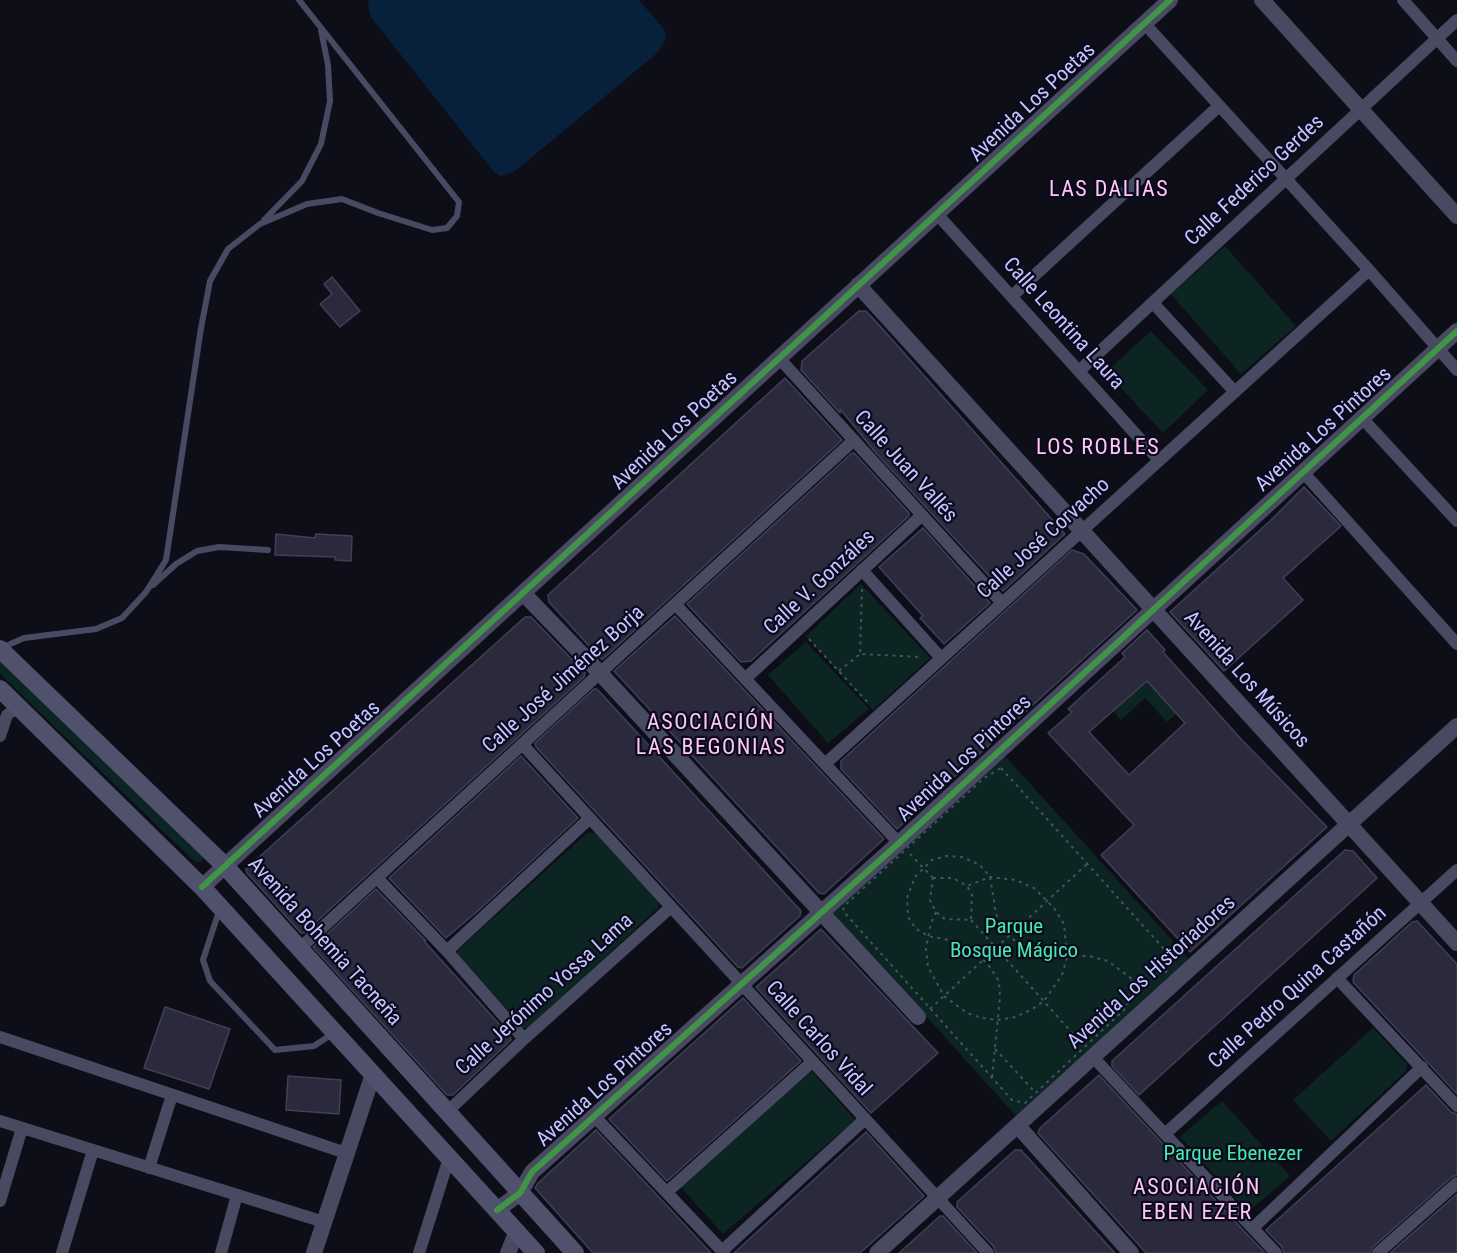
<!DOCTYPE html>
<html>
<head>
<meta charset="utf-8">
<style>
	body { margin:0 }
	canvas { display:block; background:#0e0e18 }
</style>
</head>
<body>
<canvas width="1457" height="1253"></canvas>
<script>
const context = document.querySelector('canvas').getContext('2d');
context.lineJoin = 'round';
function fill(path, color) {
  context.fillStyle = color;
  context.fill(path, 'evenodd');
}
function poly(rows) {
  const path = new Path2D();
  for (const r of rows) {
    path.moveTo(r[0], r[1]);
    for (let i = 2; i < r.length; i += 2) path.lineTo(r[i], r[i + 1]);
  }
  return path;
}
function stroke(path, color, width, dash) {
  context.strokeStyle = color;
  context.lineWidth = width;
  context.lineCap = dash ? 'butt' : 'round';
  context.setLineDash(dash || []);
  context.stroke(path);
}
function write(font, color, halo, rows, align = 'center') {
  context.font = font + ' "Roboto Condensed",sans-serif';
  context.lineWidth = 4.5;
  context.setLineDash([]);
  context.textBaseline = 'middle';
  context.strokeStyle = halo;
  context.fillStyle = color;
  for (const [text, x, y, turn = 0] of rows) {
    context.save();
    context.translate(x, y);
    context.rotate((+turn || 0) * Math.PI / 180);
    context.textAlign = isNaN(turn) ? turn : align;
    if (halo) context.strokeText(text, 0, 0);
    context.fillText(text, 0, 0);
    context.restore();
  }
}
fill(poly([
	[1225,246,1296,326,1241,374,1171,294],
	[1151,331,1208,390,1163,433,1106,372],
	[861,584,930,658,873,710,806,636],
	[806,642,869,709,828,743,768,675],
	[0,655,205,857,201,862,195,862,0,674],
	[1147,681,1177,713,1167,722,1145,698,1121,720,1113,711],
	[1005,756,1189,959,1016,1116,832,912],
	[587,833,595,833,659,902,658,908,528,1028,522,1028,458,958,458,950],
	[1373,1028,1407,1064,1406,1071,1331,1141,1293,1100],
	[812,1071,855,1120,723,1234,680,1186],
	[1222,1101,1290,1176,1248,1212,1180,1137]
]), '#0c2422');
fill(poly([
	[369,0,639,0,664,29,666,35,665,41,657,53,591,108,514,172,500,176,494,172,371,17,368,5]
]), '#07203b');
const building = poly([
	[332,277,360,311,340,327,320,304,332,294,324,284,332,277],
	[859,311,866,311,880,326,1065,534,1003,591,876,453,840,409,840,413,801,370,802,361,859,311],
	[785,378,842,440,603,659,601,659,549,602,548,595,785,378],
	[852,453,854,453,909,513,909,516,751,661,741,662,687,604,852,453],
	[1304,487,1341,526,1283,578,1303,600,1224,671,1170,612,1270,521,1304,487],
	[923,528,990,603,944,644,920,618,923,616,879,567,923,528],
	[276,534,315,538,316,534,352,536,351,561,335,560,335,557,275,555,276,534],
	[1072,550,1084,554,1137,610,897,829,841,769,841,761,1072,550],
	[675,616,884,839,824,894,819,893,614,671,675,616],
	[525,617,531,617,585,673,584,677,304,933,301,933,247,873,246,869,525,617],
	[1147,630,1165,650,1163,652,1241,739,1327,827,1190,952,1101,855,1134,825,1048,733,1072,712,1068,709,1125,657,1122,653,1147,630],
	[1147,681,1185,723,1129,775,1089,732,1147,681],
	[594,689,597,689,801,911,800,916,742,968,738,967,536,747,535,743,594,689],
	[521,756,578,818,479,910,446,938,389,878,521,756],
	[1345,850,1353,851,1377,878,1139,1095,1112,1066,1112,1061,1345,850],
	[376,889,426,941,424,941,510,1036,511,1040,453,1095,447,1095,313,947,376,889],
	[1417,921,1457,964,1457,1094,1353,982,1354,975,1412,922,1417,921],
	[821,929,938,1053,871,1113,756,987,821,929],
	[743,998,801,1061,667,1181,609,1119,743,998],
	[165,1007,230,1029,209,1089,144,1068,165,1007],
	[1099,1075,1244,1231,1265,1253,1146,1253,1038,1133,1040,1128,1099,1075],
	[288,1076,341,1080,339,1114,286,1110,288,1076],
	[1426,1085,1451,1112,1457,1114,1457,1175,1452,1177,1373,1247,1370,1253,1284,1253,1282,1247,1266,1230,1426,1085],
	[596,1130,671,1210,711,1253,593,1253,535,1188,538,1183,596,1130],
	[866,1132,924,1196,860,1253,734,1253,866,1132],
	[1015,1150,1021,1150,1115,1253,996,1253,994,1247,957,1207,957,1202,1015,1150],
	[1457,1194,1457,1253,1390,1253,1457,1194],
	[940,1216,943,1216,977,1253,899,1253,940,1216]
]);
fill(building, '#2b2a3c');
stroke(building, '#403f58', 1.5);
stroke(poly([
	[862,589,860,654,921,657],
	[809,639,870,705],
	[839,671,860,654],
	[1001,768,1173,959,1166,972,1132,979,1127,1007,1025,1103,1012,1100,843,911,844,906,984,778,1001,768],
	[910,854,933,878],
	[933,878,953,878,967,886,972,895,971,920,945,919,936,912,930,900,933,878],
	[936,912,931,923,926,948,928,967,944,996,967,1013,982,1018,997,1020,1015,1017,1031,1010,1044,1001,1062,975,1067,957,1064,924,1054,908,1034,888,1016,880,990,877,967,886],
	[971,920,1083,1045],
	[930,1009,1087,864],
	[995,1049,1034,1091],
	[992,1077,1000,997,999,981,989,966,972,948,954,941,928,936,916,929,908,917,907,898,915,877,932,860,946,856,962,857,980,865,990,877,996,914,1005,931,1022,948,1043,956,1089,956,1108,961,1132,979]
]), '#41545f', 2, [3, 4.5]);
stroke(poly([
	[264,220,302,181,321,144,330,101,328,65,321,30],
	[153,585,176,564,197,551,219,547,268,550],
	[1,648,24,638,96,629,122,618,146,592,166,560,201,328,210,281,228,249,260,224,307,204,342,199,378,213,432,230,447,228,457,216,459,202,299,0],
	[219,911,203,960,210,981,275,1050,314,1046,332,1034]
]), '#484a62', 6);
stroke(poly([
	[1403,0,1457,61],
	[1144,23,1369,270,1457,370],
	[937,214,1159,460],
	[1012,296,1219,106],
	[1153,303,1235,392],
	[779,358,1002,603],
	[1079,371,1457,20],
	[1362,418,1457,521],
	[1303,472,1457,644],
	[862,570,941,658],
	[676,605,899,843],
	[745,679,922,515],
	[0,736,7,715,18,707],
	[522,744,988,1253],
	[825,764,1369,270],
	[377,878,447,951,524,1039],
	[299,949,854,440],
	[447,951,590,818],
	[1337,978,1457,1106],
	[0,1037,346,1153],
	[1093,1057,1276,1253],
	[447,1112,524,1039,671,907],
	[595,1117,724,1253],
	[0,1121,324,1222],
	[1165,1134,1457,870],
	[149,1168,172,1095],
	[667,1192,812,1062],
	[0,1201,22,1128],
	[1253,1228,1422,1067],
	[722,1251,865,1119],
	[62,1253,93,1150],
	[221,1253,237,1195],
	[419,1253,449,1158],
	[1378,1253,1457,1183]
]), '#484a62', 12);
stroke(poly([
	[1262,0,1457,216],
	[858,285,1457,943],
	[523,593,599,672,918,1017],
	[202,887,1170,0],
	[1018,1126,1131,1253],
	[497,1210,520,1193,532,1172,899,843,1457,331],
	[314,1253,373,1074],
	[508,1253,517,1231],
	[877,1253,1457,726]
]), '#484a62', 16);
stroke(poly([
	[0,649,225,866,575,1253],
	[0,689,202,887,536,1253]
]), '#4f516d', 18);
stroke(poly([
	[202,887,1170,0],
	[497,1210,520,1193,532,1172,899,843,1457,331]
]), '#419447', 6);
write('21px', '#c5c6ff', '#0a091d', [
	["Avenida Los Poetas",1033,103,-43],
	["Calle Federico Gerdes",1255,181,-43],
	["Calle Leontina Laura",1063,324,48],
	["Avenida Los Pintores",1324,430,-42],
	["Avenida Los Poetas",675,431,-43],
	["Calle Juan Vallés",905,467,48],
	["Calle José Corvacho",1044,539,-42],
	["Calle V. Gonzáles",820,583,-43],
	["Calle José Jiménez Borja",564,680,-42],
	["Avenida Los Músicos",1246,680,48],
	["Avenida Los Pintores",965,759,-43],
	["Avenida Los Poetas",317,760,-42],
	["Avenida Bohemia Tacneña",324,942,48],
	["Avenida Los Historiadores",1152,973,-42],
	["Calle Pedro Quina Castañón",1298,988,-42],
	["Calle Jerónimo Yossa Lama",545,995,-42],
	["Calle Carlos Vidal",818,1039,48],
	["Avenida Los Pintores",605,1085,-42]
]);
write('21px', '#47e9ac', '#0a091d', [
	["Parque",1014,928],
	["Bosque Mágico",1014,952],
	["Parque Ebenezer",1233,1155]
]);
context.letterSpacing = '1.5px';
write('22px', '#ffc7f2', '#0a091d', [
	["LAS DALIAS",1109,190],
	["LOS ROBLES",1098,448],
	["ASOCIACIÓN",711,723],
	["LAS BEGONIAS",711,748],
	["ASOCIACIÓN",1197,1188],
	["EBEN EZER",1197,1213]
]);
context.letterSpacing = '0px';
</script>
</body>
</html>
